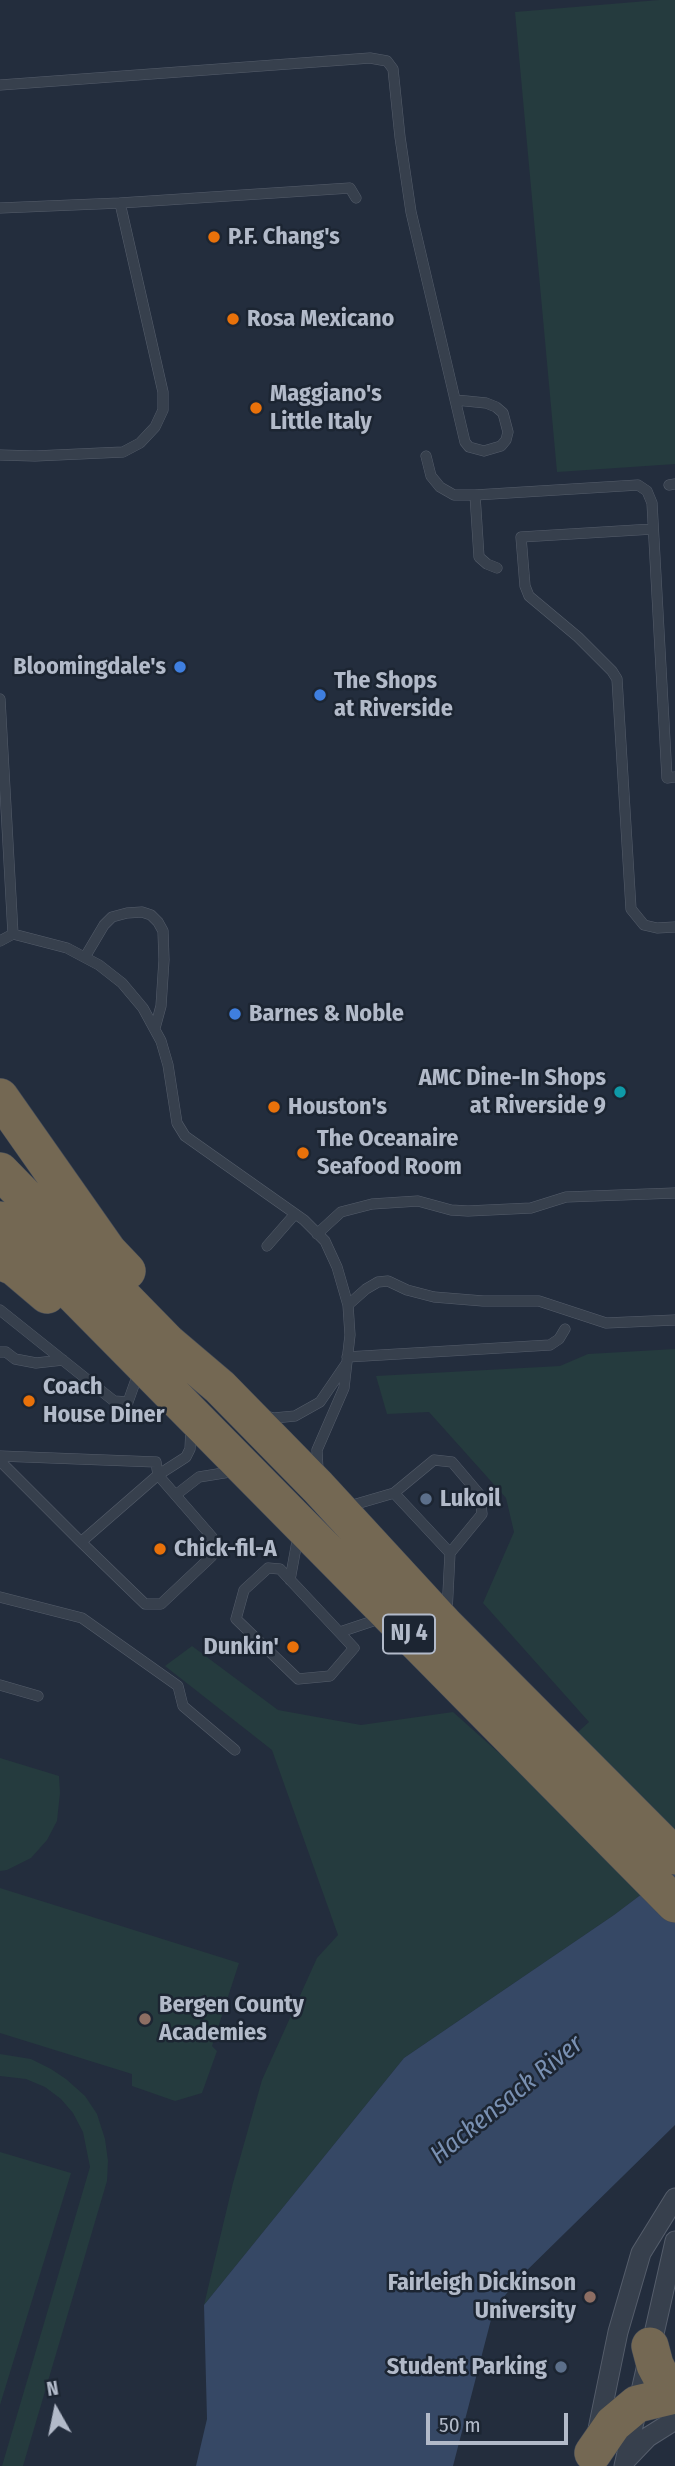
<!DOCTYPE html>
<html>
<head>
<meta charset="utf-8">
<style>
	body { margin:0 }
	#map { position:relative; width:675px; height:2466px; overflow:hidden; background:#232d3d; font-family:"Fira Sans Condensed",sans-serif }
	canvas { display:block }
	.north { position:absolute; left:21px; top:2375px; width:70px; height:70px; -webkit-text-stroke:5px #1c2532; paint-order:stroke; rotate:351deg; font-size:19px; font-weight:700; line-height:28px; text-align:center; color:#b2bac9 }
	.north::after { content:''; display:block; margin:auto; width:24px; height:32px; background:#b2bac9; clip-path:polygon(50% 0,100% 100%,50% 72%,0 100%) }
	.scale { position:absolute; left:426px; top:2413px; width:142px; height:32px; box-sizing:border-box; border:4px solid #b2bac9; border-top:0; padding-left:9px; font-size:21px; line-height:24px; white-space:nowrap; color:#b2bac9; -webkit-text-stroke:5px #1c2532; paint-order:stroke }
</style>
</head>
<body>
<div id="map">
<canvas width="675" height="2466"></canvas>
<div class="north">N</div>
<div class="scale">50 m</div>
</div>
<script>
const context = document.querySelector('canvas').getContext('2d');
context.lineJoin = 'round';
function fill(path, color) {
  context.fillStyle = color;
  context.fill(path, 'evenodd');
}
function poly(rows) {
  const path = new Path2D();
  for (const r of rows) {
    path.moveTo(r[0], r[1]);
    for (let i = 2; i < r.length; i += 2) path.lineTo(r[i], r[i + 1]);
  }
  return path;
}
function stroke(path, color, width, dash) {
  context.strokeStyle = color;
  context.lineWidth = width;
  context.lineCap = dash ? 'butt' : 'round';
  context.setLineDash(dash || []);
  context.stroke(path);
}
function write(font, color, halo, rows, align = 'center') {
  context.font = font + ' "Fira Sans Condensed",sans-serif';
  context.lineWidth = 5;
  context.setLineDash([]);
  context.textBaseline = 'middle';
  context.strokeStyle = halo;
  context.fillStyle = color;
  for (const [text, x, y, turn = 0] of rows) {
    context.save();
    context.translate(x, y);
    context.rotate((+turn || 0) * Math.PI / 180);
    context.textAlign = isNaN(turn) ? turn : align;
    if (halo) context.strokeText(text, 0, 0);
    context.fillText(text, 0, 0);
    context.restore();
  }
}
fill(poly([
	[659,0,675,0,675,464,557,472,515,12],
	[675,1349,675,1869,614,1915,404,2058,204,2305,233,2183,262,2080,317,1958,338,1935,272,1750,165,1666,192,1646,278,1710,361,1725,453,1712,527,1778,589,1722,483,1603,514,1532,506,1498,429,1412,387,1414,376,1376,560,1366,588,1354],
	[0,1758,59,1776,60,1793,57,1821,47,1840,31,1858,7,1870,0,1871],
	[0,1888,239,1963,212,2046,217,2051,202,2093,175,2101,132,2086,132,2074,0,2033],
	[0,2054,31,2059,51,2069,66,2079,85,2096,97,2114,105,2139,108,2161,107,2181,23,2466,2,2466,90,2167,83,2132,73,2113,61,2099,45,2087,26,2079,0,2076],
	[0,2152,71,2173,0,2405]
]), '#253b3e');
fill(poly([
	[675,1869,675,2125,515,2282,493,2312,453,2466,196,2466,207,2419,204,2305,404,2058,614,1915]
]), '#364865');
const lane = poly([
	[0,85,370,58,387,61,393,69,400,137,411,212,465,442,469,447,484,451,501,446,506,440,508,432,503,413,496,407,486,403,456,400],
	[120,203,350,188,356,198],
	[0,208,120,203,163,392,163,410,155,427,140,443,123,452,35,456,0,455],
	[426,456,431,476,440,487,454,495,475,495],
	[669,485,675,484],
	[653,529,521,537,525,586,529,596,578,637,612,671,617,679,631,909,644,925,657,928,675,927],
	[497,568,487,564,479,557,475,495,638,485,647,491,652,503,667,778,675,777],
	[0,699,13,934,67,948,99,965,122,983,143,1008,161,1041,168,1065,177,1123,185,1136,304,1220,325,1241,337,1267,348,1305,350,1335,344,1388,317,1450,318,1470],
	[0,941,13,934],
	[85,957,104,925,112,917,127,913,142,912,151,915,158,922,163,931,164,960,161,1006,155,1028],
	[317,1234,341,1212,372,1204,418,1201,451,1210,468,1211,531,1208,566,1197,675,1193],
	[267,1246,295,1214],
	[348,1305,366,1289,378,1282,388,1281,407,1290,434,1297,483,1301,539,1301,606,1323,675,1320],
	[0,1310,114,1401,128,1402,139,1371],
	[0,1352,6,1352,15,1359,36,1363,63,1360],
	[347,1357,550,1345,559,1339,565,1329],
	[262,1415,274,1418,295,1416,320,1402,346,1364],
	[0,1456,156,1462,158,1475,81,1542,0,1461],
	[394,1493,450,1553],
	[177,1494,199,1477,236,1471],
	[346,1507,394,1493,434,1460,452,1462,480,1495,482,1514,450,1553,447,1613],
	[81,1542,145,1604,161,1604,212,1556,212,1537,158,1475,186,1457,190,1449,191,1428],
	[268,1568,280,1569,354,1648,330,1676,298,1679,236,1619,244,1590,268,1568],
	[290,1580,298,1536],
	[0,1597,82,1618,178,1686,183,1706,235,1750],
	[340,1632,382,1618],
	[0,1685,38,1696]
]);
const street = poly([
	[597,2434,618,2332,641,2253,675,2198],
	[626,2460,648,2437,675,2420],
	[624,2466,675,2241]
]);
const highway = poly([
	[0,1097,108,1251,127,1271],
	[0,1171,167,1342,220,1387,318,1487,446,1626,675,1856],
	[0,1220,675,1904],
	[0,1261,14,1267,47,1295],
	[650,2346,655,2365,664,2382,675,2393],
	[593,2453,613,2424,637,2404,675,2395]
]);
stroke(lane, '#555d6b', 11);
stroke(street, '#555d6b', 21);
stroke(highway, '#424a58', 38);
stroke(lane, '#37404d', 10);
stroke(street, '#37404d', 19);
stroke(highway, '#746853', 37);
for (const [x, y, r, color] of [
	[214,237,7,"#e8710a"],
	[233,319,7,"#e8710a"],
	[256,408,7,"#e8710a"],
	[180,667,7,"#3f7fe0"],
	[320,695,7,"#3f7fe0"],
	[235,1014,7,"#3f7fe0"],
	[620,1092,7,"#0f9aa8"],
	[274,1107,7,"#e8710a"],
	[303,1153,7,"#e8710a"],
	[29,1401,7,"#e8710a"],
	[426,1499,7,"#5c6f8a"],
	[160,1549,7,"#e8710a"],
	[293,1647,7,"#e8710a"],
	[145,2019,7,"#8d6e63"],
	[590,2297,7,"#8d6e63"],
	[561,2367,7,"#5c6f8a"]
]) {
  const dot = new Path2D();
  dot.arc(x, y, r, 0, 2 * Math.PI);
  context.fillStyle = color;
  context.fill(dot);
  stroke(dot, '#1c2532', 2.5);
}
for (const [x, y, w] of [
	[409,1634,52]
]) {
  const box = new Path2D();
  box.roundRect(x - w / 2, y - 19.5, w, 39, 5);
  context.fillStyle = '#1c2532';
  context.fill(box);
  stroke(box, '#b2bac9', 2);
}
write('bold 23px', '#b2bac9', null, [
	["NJ 4",409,1634]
]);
write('bold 24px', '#b2bac9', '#1c2532', [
	["P.F. Chang's",228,237],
	["Rosa Mexicano",247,319],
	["Maggiano's",270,394],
	["Little Italy",270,422],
	["Bloomingdale's",166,667,"right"],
	["The Shops",334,681],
	["at Riverside",334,709],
	["Barnes & Noble",249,1014],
	["AMC Dine-In Shops",606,1078,"right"],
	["at Riverside 9",606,1106,"right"],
	["Houston's",288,1107],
	["The Oceanaire",317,1139],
	["Seafood Room",317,1167],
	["Coach",43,1387],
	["House Diner",43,1415],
	["Lukoil",440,1499],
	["Chick-fil-A",174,1549],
	["Dunkin'",279,1647,"right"],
	["Bergen County",159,2005],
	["Academies",159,2033],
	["Fairleigh Dickinson",576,2283,"right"],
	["University",576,2311,"right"],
	["Student Parking",547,2367,"right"]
], 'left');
write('italic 26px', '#7990b2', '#1c2532', [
	["Hackensack River",507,2100,-39]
]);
</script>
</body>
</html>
